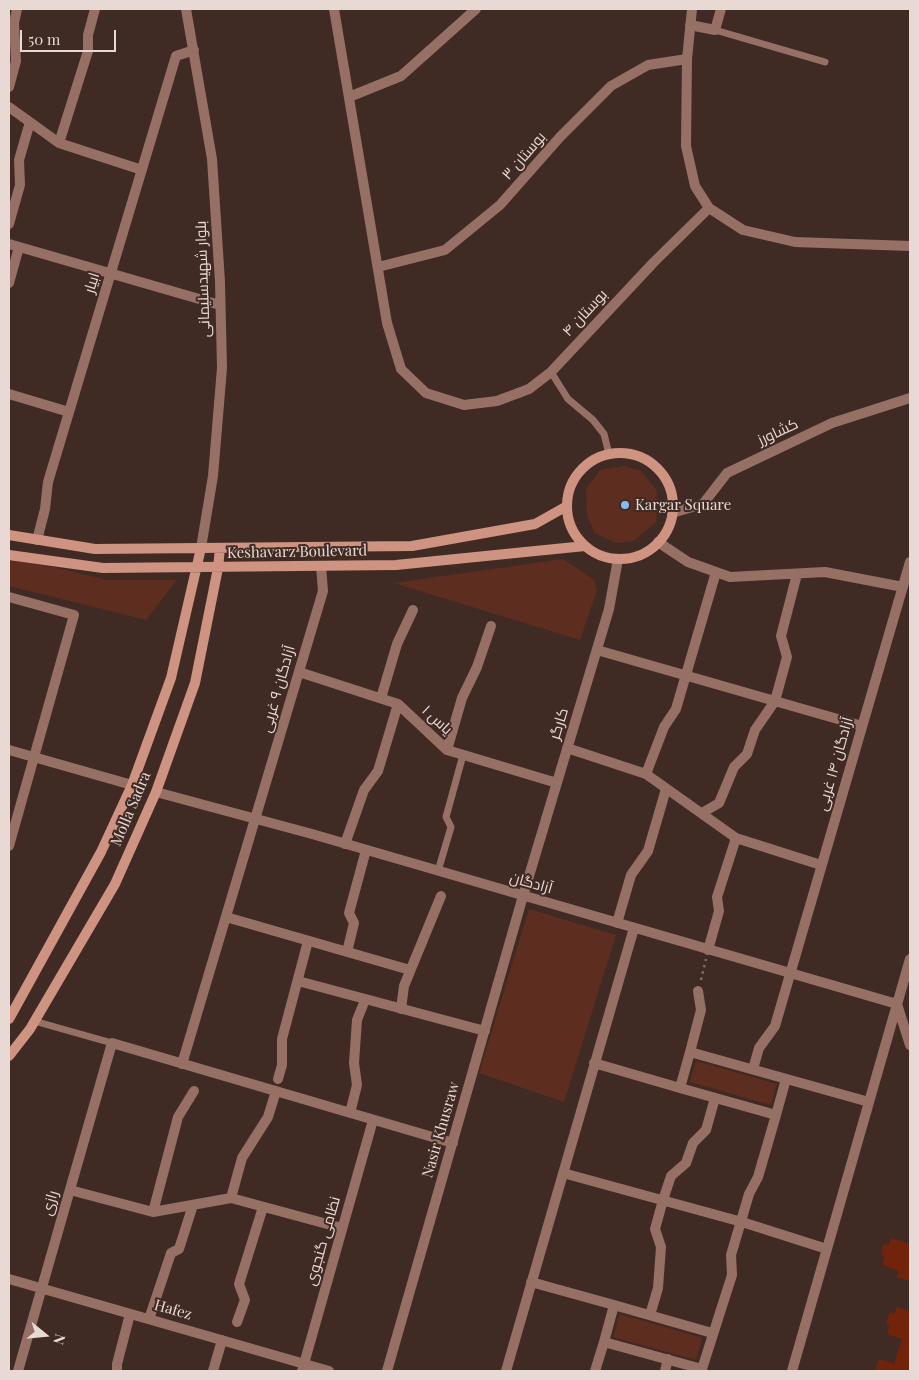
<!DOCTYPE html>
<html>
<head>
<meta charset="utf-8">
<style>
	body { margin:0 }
	#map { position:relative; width:919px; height:1380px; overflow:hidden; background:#402b24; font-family:"Playfair Display",serif }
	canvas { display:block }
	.frame { position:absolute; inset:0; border:10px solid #e8d9d5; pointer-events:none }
	.north { position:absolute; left:20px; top:1310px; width:50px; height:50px; -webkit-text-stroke:4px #402b24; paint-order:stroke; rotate:107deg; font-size:14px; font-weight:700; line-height:20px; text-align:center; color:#e8d9d5 }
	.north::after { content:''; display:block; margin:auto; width:18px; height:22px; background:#e8d9d5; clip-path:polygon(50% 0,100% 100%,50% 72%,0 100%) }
	.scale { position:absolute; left:20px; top:30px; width:96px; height:22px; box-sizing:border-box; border:2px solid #e8d9d5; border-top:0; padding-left:6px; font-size:15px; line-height:18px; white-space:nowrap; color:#e8d9d5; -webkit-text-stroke:4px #402b24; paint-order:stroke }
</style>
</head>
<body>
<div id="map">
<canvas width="919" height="1380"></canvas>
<div class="frame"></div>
<div class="north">N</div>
<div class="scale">50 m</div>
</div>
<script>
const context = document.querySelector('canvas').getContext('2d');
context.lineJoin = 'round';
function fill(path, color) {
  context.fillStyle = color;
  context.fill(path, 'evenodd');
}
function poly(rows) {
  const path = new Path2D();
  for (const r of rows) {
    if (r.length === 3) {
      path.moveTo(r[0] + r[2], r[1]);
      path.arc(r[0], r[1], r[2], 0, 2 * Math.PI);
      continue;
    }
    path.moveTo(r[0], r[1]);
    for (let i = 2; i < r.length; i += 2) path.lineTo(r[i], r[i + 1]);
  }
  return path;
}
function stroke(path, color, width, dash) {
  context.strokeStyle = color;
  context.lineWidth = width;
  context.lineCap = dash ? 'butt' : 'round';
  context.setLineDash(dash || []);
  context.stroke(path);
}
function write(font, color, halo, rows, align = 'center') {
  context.font = font + ' "Playfair Display",Cairo,serif';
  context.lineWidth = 4;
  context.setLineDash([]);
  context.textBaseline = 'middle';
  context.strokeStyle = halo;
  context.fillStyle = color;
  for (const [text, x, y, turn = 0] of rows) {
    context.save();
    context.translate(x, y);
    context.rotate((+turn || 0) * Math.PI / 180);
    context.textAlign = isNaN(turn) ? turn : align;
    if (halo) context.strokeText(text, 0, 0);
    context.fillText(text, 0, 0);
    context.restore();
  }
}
fill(poly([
	[625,466,641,471,657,491,656,522,634,541,616,543,595,533,587,516,586,489,600,470],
	[9,557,108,580,177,580,146,620,9,586],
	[563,559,594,580,597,590,580,640,394,583],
	[529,909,616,935,564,1102,479,1073],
	[696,1061,777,1084,771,1105,690,1082],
	[620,1314,702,1338,696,1360,613,1337]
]), '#5d2d1f');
fill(poly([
	[891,1238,910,1244,910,1281,897,1277,899,1271,882,1265,885,1256,881,1255,884,1244,889,1245],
	[897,1307,910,1311,910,1371,875,1371,879,1359,894,1364,902,1339,887,1334,890,1325,886,1324,890,1312,894,1314]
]), '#72240b');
stroke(poly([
	[701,980,706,959]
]), '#7e6c66', 2.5, [2.5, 4]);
stroke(poly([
	[715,30,825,62],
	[551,372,568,399,593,420,604,434,609,454],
	[438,871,451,827,446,817,463,755],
	[34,1021,112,1043]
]), '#967065', 7);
stroke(poly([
	[186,9,212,159,220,282,222,368,213,476,201,548],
	[334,9,387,323,401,369,426,393,464,405,497,401,529,389,551,372,654,262,709,208],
	[692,9,687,59,686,146,695,186,709,208,743,230,795,242,910,246],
	[690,25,715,30,721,9],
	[9,87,16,61,14,23,17,9],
	[349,97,401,76,476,9],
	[9,107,59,143,142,170],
	[59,143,88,51,88,35,95,9],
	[9,224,20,185,19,160,30,122],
	[9,244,220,305],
	[378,267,445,250,500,205,560,137,611,86,648,65,687,59],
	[9,283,19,247],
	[9,394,69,412],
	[672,513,703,504,727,473,832,423,910,398],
	[37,540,45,509,48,482,176,56,194,50],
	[658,542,688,562,730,577,825,572,903,587],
	[9,597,74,615,9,846],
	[597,650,862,726],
	[299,672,398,704,447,750,557,783],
	[381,698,397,644,413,610],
	[567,748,646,774,736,838,821,865],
	[9,750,132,785],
	[447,750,462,698,477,667,491,626],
	[646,774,664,727,676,709,716,572],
	[156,792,312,834,897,1004],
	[702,813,719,803,734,767,747,754,755,730,775,701,787,657,781,636,797,574],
	[345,844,364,790,378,771,398,704],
	[226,917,410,970],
	[617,923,631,875,648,851,666,789],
	[708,950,719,911,717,897,736,838],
	[347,952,354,923,349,913,366,850],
	[298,981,485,1031],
	[897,1004,910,1045],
	[401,1009,404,986,441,896],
	[690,1052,701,1010,698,991],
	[594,1063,680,1088],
	[182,1064,323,591,321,566],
	[753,1069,759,1048,775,1026,910,562],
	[278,1079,282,1065,282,1039,308,941],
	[786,1079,776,1115,680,1088,690,1052,869,1102],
	[350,1113,357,1085,354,1063,357,1020,363,1005],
	[563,1173,742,1222,827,1249],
	[70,1190,153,1212,231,1198,342,1228],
	[231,1198,242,1158,268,1117,276,1091],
	[153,1212,178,1117,194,1091],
	[9,1279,329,1371],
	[531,1282,614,1305],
	[650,1315,658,1288,661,1247,655,1229,663,1200,671,1176,686,1163,693,1143,706,1130,715,1098],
	[149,1319,171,1253,179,1249,193,1205],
	[237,1322,245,1300,239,1284,263,1207],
	[712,1333,614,1305,604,1342,702,1369,732,1275,731,1255,749,1194,758,1177,776,1115],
	[18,1371,112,1043,453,1143],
	[117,1371,117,1364,130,1314],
	[213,1371,222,1340],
	[302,1371,373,1120],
	[387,1371,523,896,609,609,618,559],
	[506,1371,634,928],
	[595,1371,604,1342],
	[665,1371,668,1359],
	[792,1371,910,959]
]), '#967065', 10);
stroke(poly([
	[620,506,53],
	[9,535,95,549,412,546,535,524,567,506],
	[9,555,103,568,396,565,585,546],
	[9,1019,101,852,132,785,171,678,201,548],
	[9,1056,30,1029,115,884,156,792,195,683,218,568,220,548]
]), '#cf9381', 10);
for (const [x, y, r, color] of [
	[625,505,5,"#7dbef9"]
]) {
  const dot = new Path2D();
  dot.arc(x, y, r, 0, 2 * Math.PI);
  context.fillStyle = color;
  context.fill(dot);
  stroke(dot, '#402b24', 2);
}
write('15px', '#e8d9d5', '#402b24', [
	["بوستان ۳",524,156,-49],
	["بلوار شهیدسلیمانی",203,279,-92],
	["ابیار",92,283,-73],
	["بوستان ۴",585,313,-47],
	["کشاورز",778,432,-25],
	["Keshavarz Boulevard",297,552,-1],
	["آزادگان ۹ غربی",278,689,-74],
	["یاس ۱",437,720,43],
	["کارگر",559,724,-73],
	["آزادگان ۱۴ غربی",835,764,-74],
	["Molla Sadra",131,809,-67],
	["آزادگان",531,883,16],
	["Nasir Khusraw",441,1130,-74],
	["رازی",50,1203,-74],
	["نظامی گنجوی",323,1241,-74],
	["Hafez",173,1310,16]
]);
write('15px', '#e8d9d5', '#402b24', [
	["Kargar Square",635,505]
], 'left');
</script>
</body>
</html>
